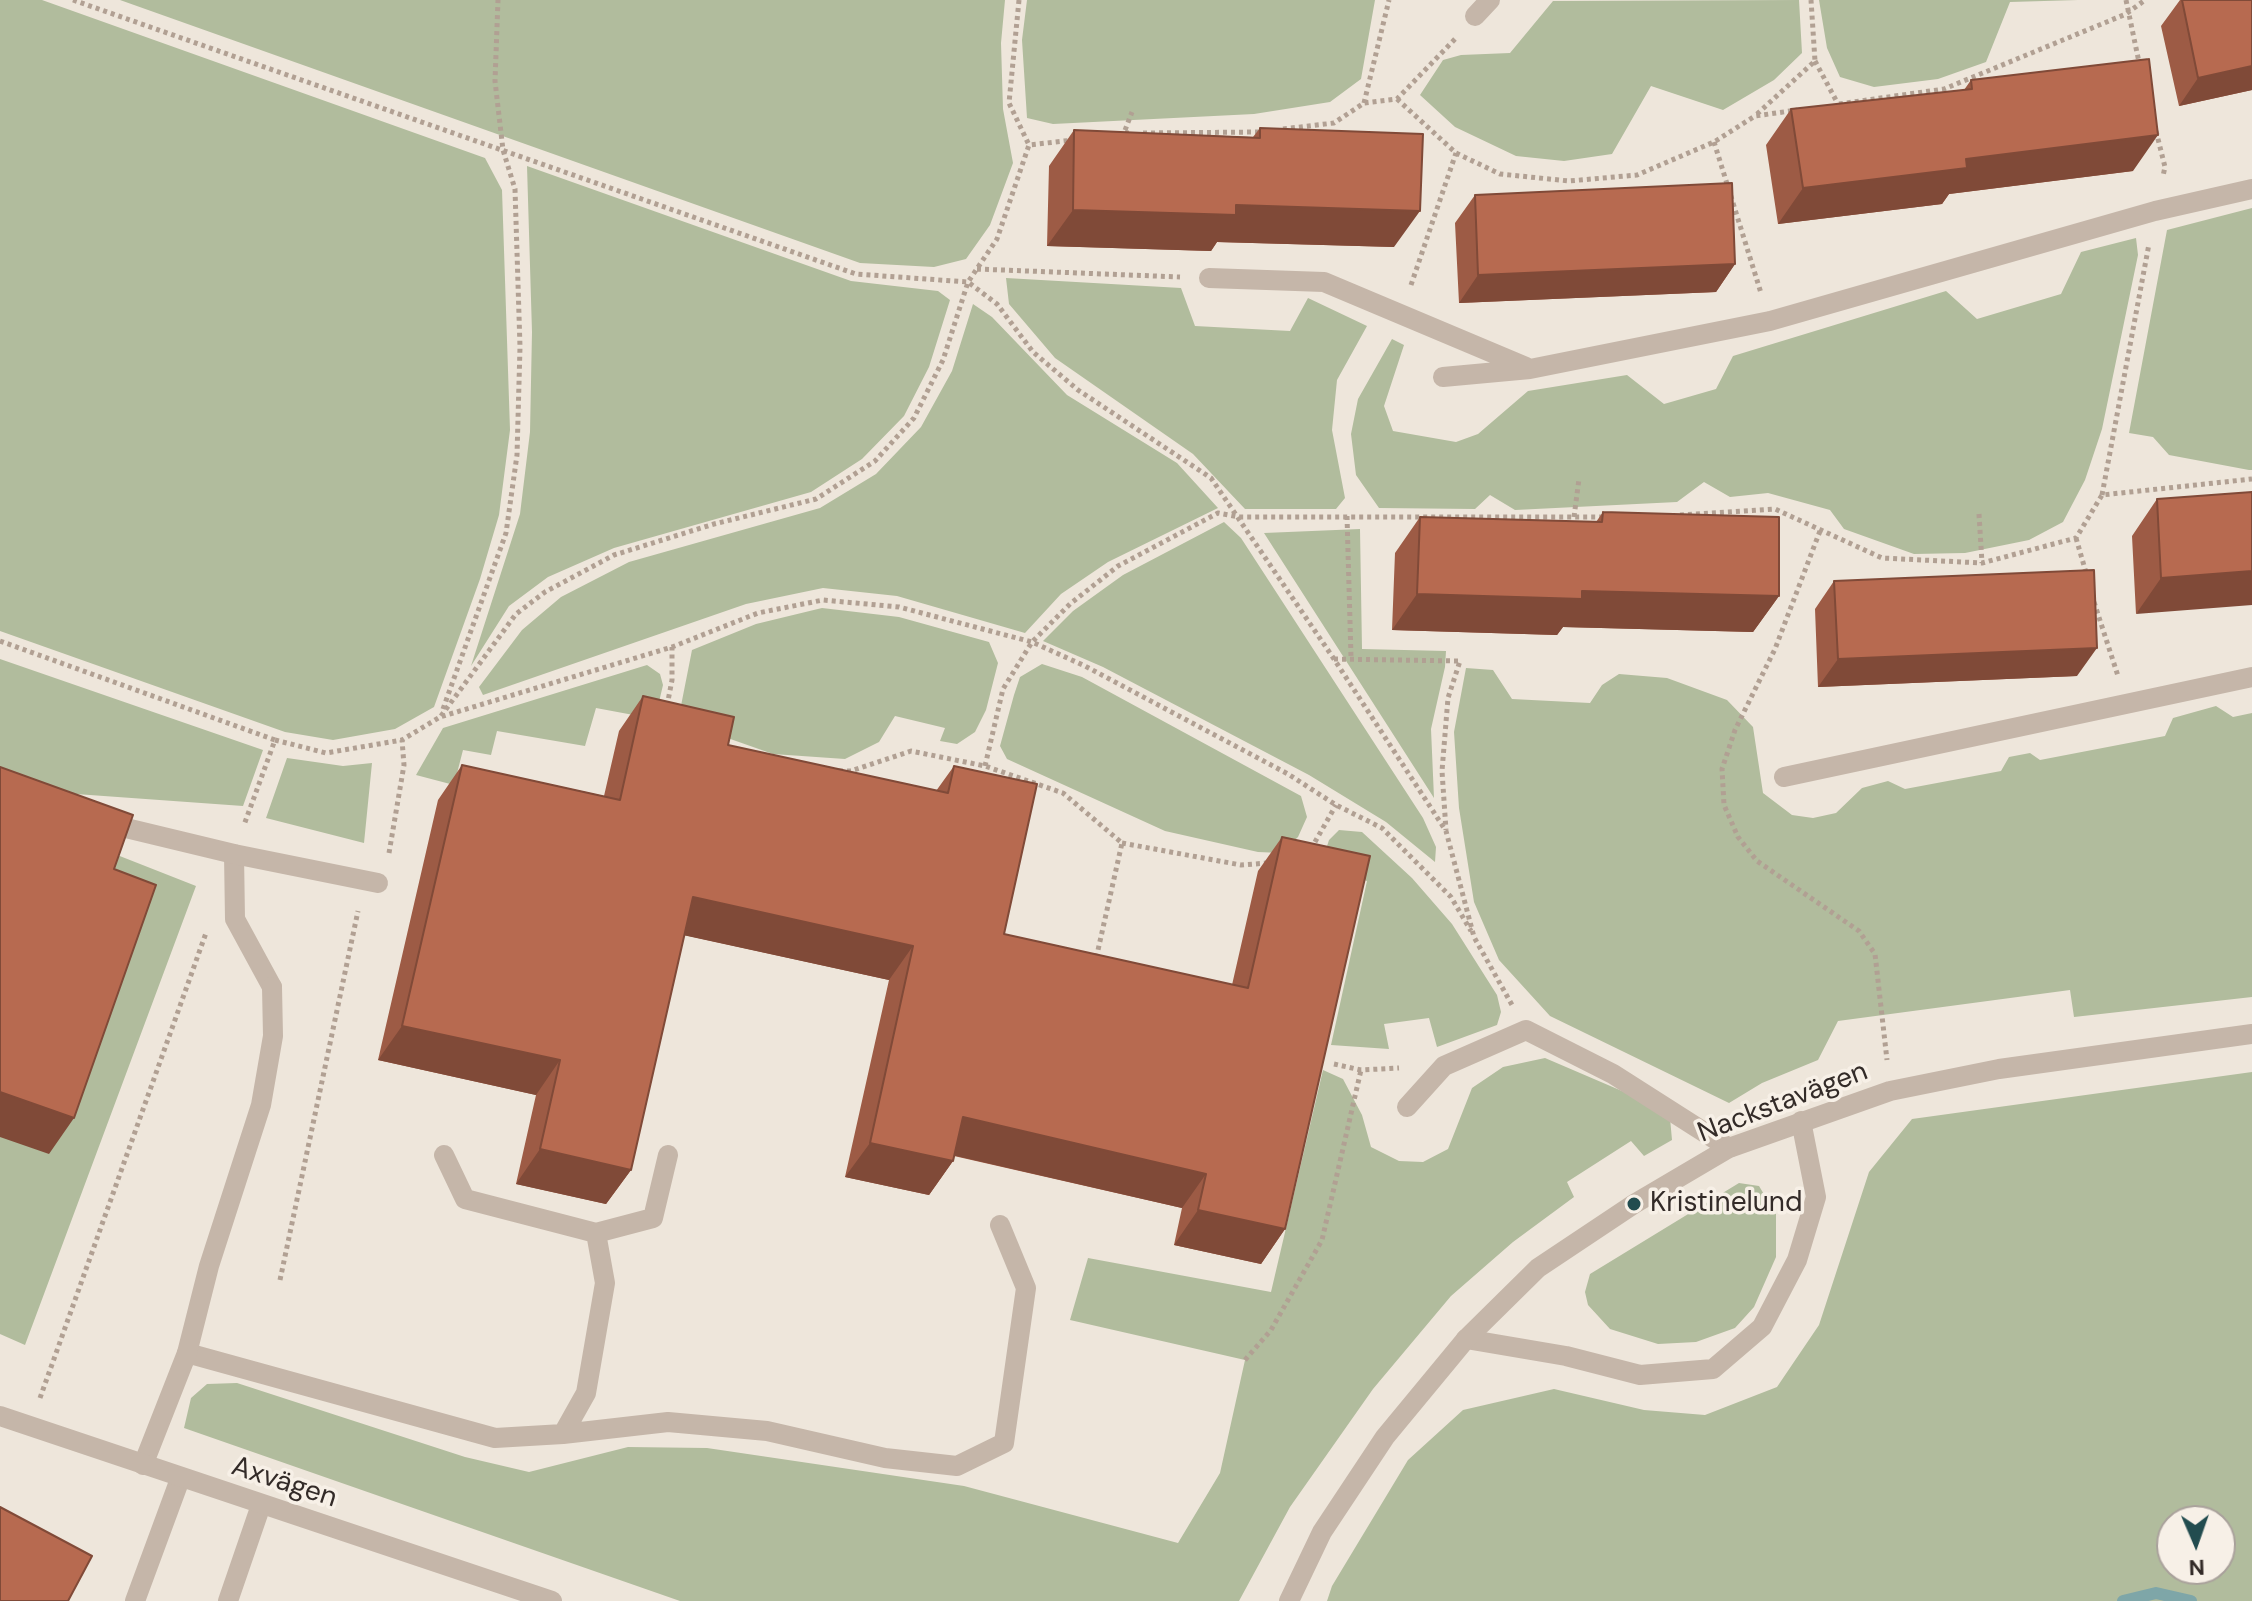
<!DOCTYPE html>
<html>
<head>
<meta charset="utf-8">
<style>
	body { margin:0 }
	#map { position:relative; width:2252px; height:1601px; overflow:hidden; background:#eee6db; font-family:"DM Sans",sans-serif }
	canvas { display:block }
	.north { position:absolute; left:2156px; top:1505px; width:80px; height:80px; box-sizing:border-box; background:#f7f0e7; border:2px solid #a9a19b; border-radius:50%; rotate:178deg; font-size:22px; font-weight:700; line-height:32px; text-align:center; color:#332b28 }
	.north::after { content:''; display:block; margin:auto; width:28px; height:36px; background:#224c4f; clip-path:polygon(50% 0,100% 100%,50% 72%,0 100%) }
</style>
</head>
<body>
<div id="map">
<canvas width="2252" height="1601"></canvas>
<div class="north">N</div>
</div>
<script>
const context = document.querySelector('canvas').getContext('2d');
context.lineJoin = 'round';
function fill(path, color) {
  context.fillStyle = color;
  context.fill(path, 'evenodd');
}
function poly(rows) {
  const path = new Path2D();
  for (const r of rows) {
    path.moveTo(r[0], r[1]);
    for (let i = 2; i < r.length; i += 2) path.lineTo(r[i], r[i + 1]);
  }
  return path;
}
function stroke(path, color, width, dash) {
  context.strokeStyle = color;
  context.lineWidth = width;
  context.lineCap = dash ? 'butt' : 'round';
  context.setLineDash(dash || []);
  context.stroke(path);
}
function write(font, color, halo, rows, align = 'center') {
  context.font = font + ' "DM Sans",sans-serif';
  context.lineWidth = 7;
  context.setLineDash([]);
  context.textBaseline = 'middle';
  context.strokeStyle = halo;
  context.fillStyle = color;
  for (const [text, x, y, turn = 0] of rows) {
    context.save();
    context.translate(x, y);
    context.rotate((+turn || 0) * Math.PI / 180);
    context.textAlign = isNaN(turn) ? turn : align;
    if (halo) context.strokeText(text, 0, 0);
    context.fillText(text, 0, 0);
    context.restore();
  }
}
fill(poly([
	[0,0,42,0,485,158,502,190,510,430,499,515,480,579,434,707,395,729,333,740,285,732,0,631],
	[120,0,1005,0,1001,43,1003,109,1013,163,990,225,966,259,934,267,860,263],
	[1027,0,1375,0,1361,79,1330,102,1254,114,1053,124,1027,118,1022,40],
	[1799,0,1802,53,1774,80,1723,110,1651,86,1612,154,1564,161,1516,156,1455,127,1420,95,1443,60,1461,55,1510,53,1553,1],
	[1819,0,2078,0,2010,2,1986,62,1938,79,1874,87,1840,77,1827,48],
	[527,166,851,281,938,291,950,300,929,367,904,416,862,459,811,492,614,548,548,577,509,606,471,666,520,514,530,432,532,332],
	[2252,208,2252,470,2249,470,2169,455,2153,437,2129,433,2167,230],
	[2136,238,2138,255,2102,429,2085,480,2063,522,2029,540,1965,553,1914,554,1844,529,1830,510,1768,493,1730,497,1704,482,1677,502,1515,510,1490,495,1475,509,1379,508,1356,475,1351,434,1358,399,1392,339,1404,345,1384,406,1393,431,1456,442,1478,434,1528,391,1627,375,1664,404,1716,389,1733,356,1946,291,1977,319,2061,294,2081,252],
	[1006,278,1181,288,1195,326,1290,331,1308,298,1367,326,1337,380,1332,430,1345,498,1336,509,1245,509,1193,454,1055,358,1009,304],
	[973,304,992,317,1067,395,1177,463,1218,508,1108,562,1061,594,1025,633,897,596,823,588,746,604,483,695,479,687,522,630,561,597,629,562,820,508,876,474,921,427,952,371],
	[1224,522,1241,538,1423,818,1436,847,1435,862,1386,822,1309,775,1103,667,1043,641,1073,611,1123,575],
	[1360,529,1362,649,1446,651,1445,667,1431,729,1434,798,1264,533],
	[822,608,899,617,989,642,998,663,986,710,975,732,957,744,940,741,945,728,895,716,879,742,845,759,773,754,719,735,677,726,692,650,756,624],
	[0,659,263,750,243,806,62,793,0,771],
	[1042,664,1082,677,1301,796,1307,817,1298,837,1281,853,1258,852,1165,831,1007,759,1000,746,1014,695,1020,677],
	[647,665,660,674,663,685,655,719,596,708,585,746,497,731,491,755,463,750,454,785,416,775,443,728],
	[1466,668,1493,670,1512,699,1590,703,1602,685,1619,674,1667,678,1727,700,1753,727,1763,793,1792,815,1813,818,1836,813,1862,788,1888,781,1905,789,2001,771,2009,757,2030,753,2040,760,2165,736,2173,718,2216,706,2233,717,2252,713,2252,997,2074,1017,2070,990,1838,1021,1818,1060,1762,1083,1729,1103,1550,1016,1499,960,1474,902,1459,808,1454,732],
	[287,758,343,766,372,763,364,843,266,818],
	[1339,830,1362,832,1412,878,1452,924,1497,995,1501,1012,1497,1025,1437,1047,1429,1018,1384,1024,1389,1049,1331,1045,1367,881,1320,868,1329,840],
	[107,851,196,886,25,1345,0,1334,0,1137],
	[1545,1058,1643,1100,1670,1118,1672,1140,1644,1156,1631,1141,1567,1182,1574,1197,1513,1242,1451,1296,1373,1389,1290,1507,1239,1601,680,1601,184,1428,191,1398,207,1384,237,1383,465,1457,529,1472,628,1447,707,1448,964,1486,1178,1543,1220,1473,1245,1360,1070,1320,1088,1258,1271,1292,1323,1070,1343,1079,1362,1115,1371,1147,1399,1161,1423,1162,1448,1149,1472,1088,1503,1067],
	[2252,1072,2252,1601,1327,1601,1332,1586,1408,1460,1463,1410,1554,1389,1644,1410,1705,1415,1777,1387,1819,1325,1869,1172,1912,1119],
	[2172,1521,2220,1521,2220,1569,2172,1569],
	[1739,1183,1759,1186,1776,1214,1776,1257,1754,1307,1735,1328,1696,1342,1658,1344,1610,1329,1588,1305,1585,1292,1590,1274]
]), '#b1bc9d');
stroke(poly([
	[2123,1601,2156,1593,2191,1601]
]), '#7ea6a8', 12);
stroke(poly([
	[73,0,856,274,968,282,997,304,1033,352,1078,390,1211,478,1334,659,1446,831,1474,937,1512,1005],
	[1019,0,1009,103,1029,145],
	[2126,0,2140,67],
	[1815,61,1838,104],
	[1397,99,1456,153,1500,174,1569,181,1637,175,1714,142,1755,116,1797,110],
	[1364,103,1389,0],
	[1839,104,1944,89,2126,14,2145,0],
	[1757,114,1815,61,1811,0],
	[1283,129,1334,123,1364,103,1397,99,1456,38],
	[2156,131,2165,167,2163,176],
	[1129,133,1124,133,1132,112],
	[1143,133,1261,132],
	[1714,142,1761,293],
	[977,269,1180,277],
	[1411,285,1456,153],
	[2102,495,2149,244],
	[1979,514,1982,563],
	[1680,515,1775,509,1882,558,1982,563,2076,538,2102,495,2252,479],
	[1347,516,1351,657],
	[1574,517,1579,479],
	[1820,531,1775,649,1735,730,1722,769,1724,805,1738,837,1757,861,1859,931,1875,954,1887,1060],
	[2076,538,2087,576],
	[2094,602,2118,676],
	[0,641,275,740,244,825],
	[1334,659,1460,661,1448,698,1442,771,1446,830],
	[667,706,672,680,672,647],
	[443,709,506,533,517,455,520,347,515,189,503,150,495,81,498,0],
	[441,716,516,614,545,592,614,555,714,524,816,499,875,461,914,418,943,360,968,282,997,239,1029,145,1073,140],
	[275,740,326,753,402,740,440,717,672,647,758,613,823,600,899,607,1032,642,1085,666,1288,774,1336,805,1382,828,1451,897,1471,931],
	[985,766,1003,689,1032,642,1070,604,1118,566,1218,513,1239,517,1603,517],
	[839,771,851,771,911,751,985,766,1063,793,1122,843,1096,959],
	[1122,843,1241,865,1268,863],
	[1311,849,1336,805],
	[389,853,404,765,402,740],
	[1334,1064,1361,1070,1399,1068],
	[280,1280,358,911],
	[1245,1360,1271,1330,1322,1240,1361,1070],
	[40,1398,206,933]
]), '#b1a093', 5, [4, 4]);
stroke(poly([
	[1475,16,1490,0],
	[1209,278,1324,282,1526,367],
	[1443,377,1530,369,1770,321,2155,211,2252,189],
	[1784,777,2252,677],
	[234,854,235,919,272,987],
	[1407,1107,1444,1066,1526,1030,1613,1074,1729,1148],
	[596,1233,653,1218,668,1155],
	[1466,1339,1566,1356,1640,1375,1713,1369,1762,1327,1797,1260,1816,1197,1801,1121],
	[187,1353,495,1438,563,1434,586,1393,605,1283,596,1233,465,1199,444,1155],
	[563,1434,668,1422,767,1431,885,1458,957,1466,1004,1443,1026,1288,1000,1225],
	[135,1601,180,1479],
	[228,1601,261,1505]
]), '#c5b6a9', 20);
stroke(poly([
	[101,822,234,854,378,883]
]), '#c5b6a9', 20);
stroke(poly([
	[143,1465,187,1353,209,1266,261,1105,273,1036,272,987]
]), '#c5b6a9', 20);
stroke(poly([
	[0,1416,552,1601],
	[1289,1601,1322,1532,1385,1437,1466,1339,1538,1268,1634,1204,1729,1148,1890,1091,1999,1069,2252,1034]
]), '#c5b6a9', 20);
fill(poly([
	[2180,0,2252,0,2252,90,2179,106,2161,26],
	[1971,80,2133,171,1949,194,1942,204,1778,224,1766,145,1791,109,1964,90],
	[1260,128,1394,247,1217,242,1211,251,1047,246,1049,166,1074,130,1253,137],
	[1475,195,1735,264,1716,292,1459,303,1455,223],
	[2252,492,2136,614,2132,536,2157,499],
	[1603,512,1779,596,1753,632,1563,627,1557,635,1392,630,1395,553,1420,517,1596,522],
	[1834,581,2077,676,1818,687,1815,609],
	[643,696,728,745,936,791,954,766,1004,934,1232,985,1258,871,1282,837,1285,1229,1261,1264,1174,1245,1182,1208,954,1156,953,1161,929,1195,845,1177,889,980,684,935,631,1170,606,1204,516,1184,536,1095,378,1060,438,800,462,765,604,796,619,731]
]), '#9d5b45');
fill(poly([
	[2252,66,2252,90,2179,106,2198,78],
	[2158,135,2133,171,1949,194,1942,204,1778,224,1803,188,1966,159],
	[1236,205,1420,211,1394,247,1217,242,1211,251,1047,246,1073,210],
	[1735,264,1716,292,1459,303,1478,275],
	[2252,571,2252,605,2136,614,2161,578],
	[1582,591,1779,596,1753,632,1563,627,1557,635,1392,630,1417,594],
	[2097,648,2077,676,1818,687,1838,659],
	[693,897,913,946,889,980,669,932],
	[402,1026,560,1060,536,1095,378,1060],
	[0,1092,74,1118,49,1154,0,1137],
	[963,1117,1206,1174,1182,1208,939,1152],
	[870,1143,953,1161,929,1195,845,1177],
	[540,1149,631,1170,606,1204,516,1184],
	[1198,1210,1285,1229,1261,1264,1174,1245]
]), '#804a38');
const building = poly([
	[2182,0,2252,0,2252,66,2198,78,2182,0],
	[2149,59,2158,135,1966,159,1967,168,1803,188,1791,109,1972,89,1971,80,2149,59],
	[1260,128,1423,134,1420,211,1236,205,1236,215,1073,210,1074,130,1260,138,1260,128],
	[1732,183,1735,264,1478,275,1475,195,1732,183],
	[2252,492,2252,571,2161,578,2157,499,2252,492],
	[1603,512,1779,517,1779,596,1582,591,1582,599,1417,594,1420,517,1602,522,1603,512],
	[2094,570,2097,648,1838,659,1834,581,2094,570],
	[643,696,734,717,728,745,948,793,954,766,1037,784,1004,934,1248,988,1282,837,1370,856,1285,1229,1198,1210,1206,1174,963,1117,953,1161,870,1143,913,946,693,897,631,1170,540,1149,560,1060,402,1026,462,765,620,800,643,696],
	[0,767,133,815,114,869,156,885,74,1118,0,1092,0,767],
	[0,1507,92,1556,68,1601,0,1601,0,1507]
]);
fill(building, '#b76a50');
stroke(building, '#804a38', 2);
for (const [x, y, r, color] of [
	[1634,1204,8,"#224c4f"]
]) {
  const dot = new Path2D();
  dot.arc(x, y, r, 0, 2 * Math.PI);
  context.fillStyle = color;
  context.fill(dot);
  stroke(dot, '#f7f0e7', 3);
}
write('28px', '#332b28', '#f7f0e7', [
	["Nackstavägen",1783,1103,-21],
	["Axvägen",284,1483,18]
]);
write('28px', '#332b28', '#f7f0e7', [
	["Kristinelund",1650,1204]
], 'left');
</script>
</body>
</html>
